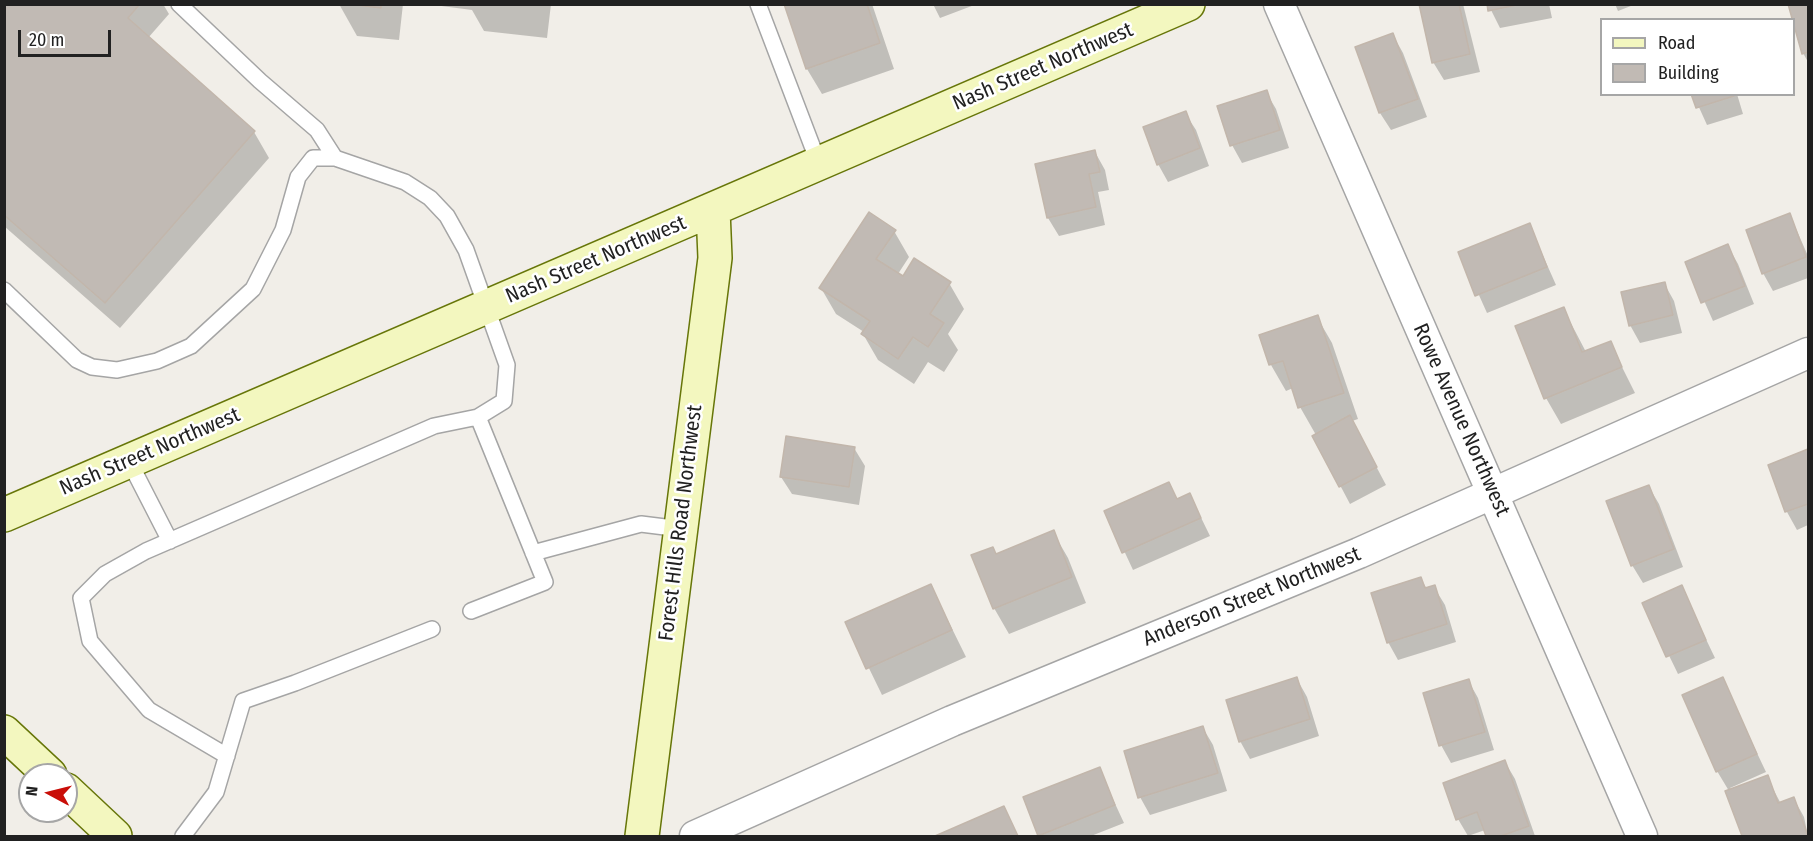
<!DOCTYPE html>
<html>
<head>
<meta charset="utf-8">
<style>
	body { margin:0 }
	#map { position:relative; width:1813px; height:841px; overflow:hidden; background:#f1eee8; font-family:"Fira Sans Condensed",sans-serif }
	canvas { display:block }
	.frame { position:absolute; inset:0; border:6px solid #212121; pointer-events:none }
	.legend { position:absolute; left:1600px; top:18px; width:195px; height:78px; box-sizing:border-box; background:#fff; border:2px solid #a6a6a6; margin:0; padding:8px 10px; list-style:none; font-size:18px; color:#212121 }
	.legend li { display:flex; align-items:center; gap:12px; height:30px }
	.legend b { width:30px; border:2px solid #a6a6a6 }
	.north { position:absolute; left:18px; top:763px; width:60px; height:60px; box-sizing:border-box; background:#fff; border:2px solid #a6a6a6; border-radius:50%; rotate:277deg; font-size:16px; font-weight:700; line-height:24px; text-align:center; color:#212121 }
	.north::after { content:''; display:block; margin:auto; width:21px; height:27px; background:#c90e08; clip-path:polygon(50% 0,100% 100%,50% 72%,0 100%) }
	.scale { position:absolute; left:18px; top:30px; width:93px; height:27px; box-sizing:border-box; border:3px solid #212121; border-top:0; padding-left:8px; font-size:18px; line-height:21px; white-space:nowrap; color:#212121; -webkit-text-stroke:4px #fff; paint-order:stroke }
</style>
</head>
<body>
<div id="map">
<canvas width="1813" height="841"></canvas>
<div class="frame"></div>
<ul class="legend">
<li><b style="height:8px;background:#f3f7bf"></b>Road</li>
<li><b style="height:16px;background:#c1bab4"></b>Building</li>
</ul>
<div class="north">N</div>
<div class="scale">20 m</div>
</div>
<script>
const context = document.querySelector('canvas').getContext('2d');
context.lineJoin = 'round';
function fill(path, color) {
  context.fillStyle = color;
  context.fill(path, 'evenodd');
}
function poly(rows) {
  const path = new Path2D();
  for (const r of rows) {
    path.moveTo(r[0], r[1]);
    for (let i = 2; i < r.length; i += 2) path.lineTo(r[i], r[i + 1]);
  }
  return path;
}
function stroke(path, color, width, dash) {
  context.strokeStyle = color;
  context.lineWidth = width;
  context.lineCap = dash ? 'butt' : 'round';
  context.setLineDash(dash || []);
  context.stroke(path);
}
function write(font, color, halo, rows, align = 'center') {
  context.font = font + ' "Fira Sans Condensed",sans-serif';
  context.lineWidth = 5;
  context.setLineDash([]);
  context.textBaseline = 'middle';
  context.strokeStyle = halo;
  context.fillStyle = color;
  for (const [text, x, y, turn = 0] of rows) {
    context.save();
    context.translate(x, y);
    context.rotate((+turn || 0) * Math.PI / 180);
    context.textAlign = isNaN(turn) ? turn : align;
    if (halo) context.strokeText(text, 0, 0);
    context.fillText(text, 0, 0);
    context.restore();
  }
}
fill(poly([
	[4,4,163,4,169,14,148,38,254,132,269,158,120,328,4,226],
	[339,4,403,4,399,40,357,36],
	[426,4,551,4,547,38,484,31,472,10],
	[785,4,872,4,894,69,822,94,807,69],
	[933,4,977,4,940,18],
	[1421,4,1463,4,1480,72,1444,80,1433,62],
	[1488,4,1549,4,1552,18,1500,28],
	[1615,4,1636,4,1618,11],
	[1793,4,1808,4,1808,62,1803,53],
	[1393,35,1403,53,1427,117,1391,130,1380,113,1357,48],
	[1266,92,1276,109,1289,148,1242,163,1232,145],
	[1693,94,1737,94,1743,114,1707,125],
	[1185,113,1196,130,1209,166,1168,182,1158,164],
	[1095,152,1105,170,1109,190,1098,192,1105,225,1059,236,1048,218,1037,165],
	[1790,215,1808,256,1808,278,1773,291,1763,273],
	[1529,224,1556,285,1487,313,1460,253],
	[894,231,909,257,898,274,903,278,949,283,964,309,948,334,958,350,944,372,928,362,914,384,878,360,863,334,864,332,836,314,821,288],
	[1728,246,1738,264,1754,304,1713,321,1687,262],
	[1664,283,1674,301,1682,333,1640,343,1630,325],
	[1563,308,1586,352,1610,343,1635,393,1561,424,1546,398],
	[1317,317,1332,343,1358,419,1352,421,1386,485,1350,504,1314,436,1316,435,1300,407,1293,388,1286,391,1271,365,1261,336],
	[854,448,865,466,859,505,792,494,781,477],
	[1808,451,1808,525,1797,530,1787,512,1770,466],
	[1168,484,1178,500,1190,495,1210,536,1133,570,1106,512],
	[1649,487,1659,504,1683,567,1643,583,1632,565],
	[1053,532,1068,558,1086,603,1009,634,994,608,996,555],
	[1421,579,1427,589,1434,587,1445,605,1456,642,1398,660,1388,642],
	[931,586,966,657,882,695,847,623],
	[1681,587,1715,658,1678,674,1644,604],
	[1297,679,1307,697,1319,736,1250,759,1240,741],
	[1722,679,1766,772,1730,788,1731,790,1767,777,1781,804,1794,799,1804,817,1808,836,1744,836,1729,791,1717,771],
	[1468,680,1478,698,1494,750,1451,763,1441,745],
	[1203,728,1213,745,1227,791,1150,815,1140,797],
	[1505,762,1515,779,1535,836,1488,836,1485,830,1468,836,1458,819],
	[1099,769,1124,823,1091,836,1040,836,1025,798],
	[1003,808,1018,836,939,836]
]), '#0003');
const building = poly([
	[4,4,140,4,128,18,255,131,105,303,4,215,4,4],
	[349,4,381,4,381,8,349,4],
	[784,4,867,4,880,43,806,69,784,4],
	[1419,4,1459,4,1470,54,1432,63,1419,4],
	[1487,4,1521,4,1488,11,1487,4],
	[1788,4,1808,4,1808,52,1802,54,1788,4],
	[1393,33,1418,99,1379,113,1355,47,1393,33],
	[1267,90,1280,130,1230,146,1217,106,1267,90],
	[1691,94,1734,94,1734,96,1696,108,1691,94],
	[1186,111,1200,148,1157,165,1143,127,1186,111],
	[1095,150,1100,172,1089,174,1096,207,1047,218,1035,164,1095,150],
	[869,212,896,230,876,259,903,276,914,258,951,282,930,314,944,323,928,347,913,337,898,359,861,334,870,321,819,288,869,212],
	[1790,213,1806,257,1762,274,1746,230,1790,213],
	[1530,223,1547,267,1475,296,1458,252,1530,223],
	[1728,244,1745,286,1701,303,1685,262,1728,244],
	[1665,282,1673,315,1629,326,1621,292,1665,282],
	[1564,307,1582,352,1611,341,1622,367,1544,399,1515,326,1564,307],
	[1318,315,1344,393,1298,408,1283,361,1269,365,1259,335,1318,315],
	[1350,415,1377,467,1339,487,1312,436,1350,415],
	[786,436,855,447,849,487,780,477,786,436],
	[1808,449,1808,504,1785,512,1768,465,1808,449],
	[1169,482,1177,499,1190,493,1201,518,1122,553,1104,511,1169,482],
	[1649,485,1674,549,1631,566,1606,501,1649,485],
	[1054,530,1072,577,993,609,971,555,993,547,996,554,1054,530],
	[1421,577,1425,588,1435,585,1447,624,1387,643,1371,593,1421,577],
	[931,584,952,630,866,669,845,622,931,584],
	[1682,585,1706,640,1666,657,1642,603,1682,585],
	[1297,677,1310,719,1239,742,1226,700,1297,677],
	[1723,677,1757,754,1716,772,1682,695,1723,677],
	[1469,679,1485,732,1439,746,1423,693,1469,679],
	[1203,726,1218,773,1138,798,1124,751,1203,726],
	[1505,760,1529,826,1501,836,1486,836,1477,812,1456,820,1443,783,1505,760],
	[1100,767,1115,805,1038,836,1023,797,1100,767],
	[1768,775,1778,803,1794,797,1808,836,1742,836,1725,791,1768,775],
	[1004,806,1018,836,935,836,1004,806]
]);
fill(building, '#c1bab4');
stroke(building, '#c2b6ab', 1.5);
const service = poly([
	[179,4,260,81,317,130,335,158],
	[758,4,819,164],
	[4,290,77,360,92,367,117,370,157,361,191,346,253,289,283,230,298,177,313,158,335,158,405,182,430,198,447,216,466,250,507,365,504,401,478,417,434,426,146,551,105,574,81,598,90,641,149,710,227,756],
	[129,461,170,541],
	[533,553,641,524,681,529],
	[471,611,545,582,478,417],
	[183,836,216,792,243,701,295,683,432,629]
]);
const minor = poly([
	[1279,4,1642,836],
	[695,836,952,721,1359,553,1808,353]
]);
const secondary = poly([
	[4,515,1188,4],
	[4,732,50,775],
	[66,790,115,836],
	[642,836,715,258,713,210]
]);
stroke(service, '#a5a5a5', 18);
stroke(minor, '#a5a5a5', 33);
stroke(secondary, '#677609', 36);
stroke(service, '#fff', 15);
stroke(minor, '#fff', 30);
stroke(secondary, '#f3f7bf', 33);
write('21px', '#212121', '#fff', [
	["Nash Street Northwest",1043,67,-23],
	["Nash Street Northwest",596,260,-23],
	["Rowe Avenue Northwest",1461,420,66],
	["Nash Street Northwest",150,452,-23],
	["Forest Hills Road Northwest",681,523,-83],
	["Anderson Street Northwest",1252,597,-22]
]);
</script>
</body>
</html>
